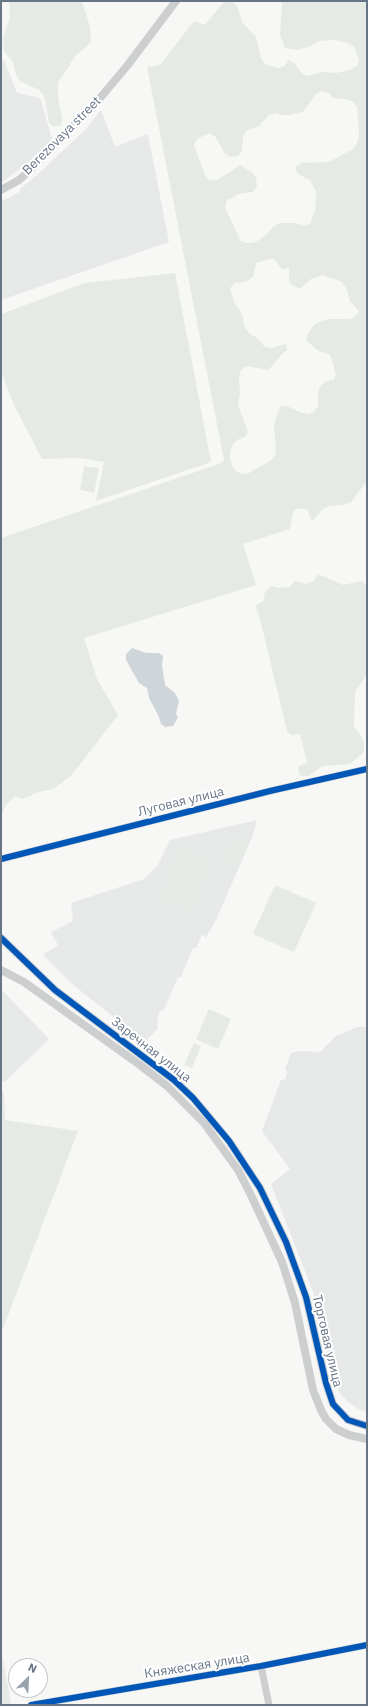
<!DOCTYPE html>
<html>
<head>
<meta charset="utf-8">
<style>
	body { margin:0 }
	#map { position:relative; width:368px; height:1706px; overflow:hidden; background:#f7f7f6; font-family:"IBM Plex Sans",sans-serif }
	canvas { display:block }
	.frame { position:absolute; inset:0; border:2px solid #677686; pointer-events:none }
	.north { position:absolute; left:8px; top:1658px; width:40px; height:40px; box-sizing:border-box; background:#fff; border:1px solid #c2c8cf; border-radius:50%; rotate:24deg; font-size:11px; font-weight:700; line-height:16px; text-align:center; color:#677686 }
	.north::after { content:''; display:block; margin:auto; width:14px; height:18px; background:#99a3ad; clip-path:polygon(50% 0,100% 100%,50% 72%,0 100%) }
</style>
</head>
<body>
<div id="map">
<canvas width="368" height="1706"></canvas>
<div class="frame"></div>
<div class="north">N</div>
</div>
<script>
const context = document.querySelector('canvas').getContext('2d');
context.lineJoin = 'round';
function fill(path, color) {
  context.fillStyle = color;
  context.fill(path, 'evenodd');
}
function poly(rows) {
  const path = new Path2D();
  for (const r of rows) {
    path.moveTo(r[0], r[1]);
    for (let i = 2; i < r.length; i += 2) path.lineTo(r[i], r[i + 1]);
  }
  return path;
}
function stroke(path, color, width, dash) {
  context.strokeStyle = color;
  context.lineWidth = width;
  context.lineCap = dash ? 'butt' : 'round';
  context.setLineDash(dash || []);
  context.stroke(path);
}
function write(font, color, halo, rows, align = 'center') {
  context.font = font + ' "IBM Plex Sans",sans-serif';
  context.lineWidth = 4;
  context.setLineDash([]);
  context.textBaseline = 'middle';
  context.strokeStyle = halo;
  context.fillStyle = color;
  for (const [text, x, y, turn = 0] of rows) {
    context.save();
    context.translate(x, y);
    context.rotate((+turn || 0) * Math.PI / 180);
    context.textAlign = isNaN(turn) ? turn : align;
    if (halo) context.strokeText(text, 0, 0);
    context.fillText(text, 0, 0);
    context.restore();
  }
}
fill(poly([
	[4,60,17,93,36,97,41,100,52,139,30,161,1,183,1,61],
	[101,110,115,147,148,134,169,242,1,300,1,201,15,195,15,194,20,192,20,189,37,175,86,129],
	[257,820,253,835,215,922,206,937,202,935,196,948,193,948,181,977,178,977,164,1009,160,1011,157,1020,158,1028,145,1042,72,984,43,955,58,945,51,932,73,921,71,903,144,879,158,865,170,840],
	[1,989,49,1039,5,1082,1,1080],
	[357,1027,367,1027,367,1412,358,1409,348,1402,339,1392,335,1381,315,1297,271,1184,290,1169,262,1131,281,1080,285,1079,287,1073,285,1069,291,1053,298,1051,320,1052,336,1036],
	[1,1648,11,1704,1,1705]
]), '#e7e9e8');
fill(poly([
	[9,1,82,1,90,27,91,41,87,46,76,55,58,83,58,97,62,119,61,126,53,126,49,123,44,96,39,90,20,81,16,75,13,62,4,51,3,37,10,18],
	[228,1,235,3,238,8,242,22,256,37,261,58,265,64,278,68,285,66,288,60,295,63,302,74,308,76,322,72,336,73,350,70,357,66,359,60,354,47,348,43,334,40,319,41,313,45,299,50,285,48,280,35,282,1,367,1,367,481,351,502,344,505,329,506,323,509,312,521,307,510,298,508,293,512,290,529,243,544,256,585,84,638,97,679,118,715,71,776,53,789,39,792,22,799,15,796,6,805,1,816,1,538,219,464,224,460,147,67,160,65,194,21,205,25,222,4],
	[322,91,329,93,333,98,346,99,353,102,357,107,359,135,357,143,353,149,329,162,301,163,295,167,298,174,310,180,316,192,315,211,310,224,303,226,296,223,281,223,274,226,265,236,259,240,253,243,246,243,240,240,225,207,227,200,239,194,253,192,257,186,256,178,253,173,240,165,217,180,210,180,205,175,194,145,197,139,209,133,215,136,225,154,231,157,238,156,242,151,243,137,246,131,259,126,269,115,275,113,281,115,289,115,303,112,316,94],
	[273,258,282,269,289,268,289,282,294,286,300,289,311,279,323,275,342,282,346,288,350,301,359,311,355,317,349,319,328,319,315,324,311,329,307,335,307,341,317,350,330,355,336,374,334,380,327,381,321,385,318,392,318,405,315,411,309,414,302,413,289,407,281,406,278,412,274,425,276,453,273,459,249,473,242,474,236,471,232,465,230,458,230,451,233,444,239,439,245,437,248,432,238,405,240,392,239,378,241,370,247,366,268,370,273,365,282,354,287,350,286,344,272,348,265,347,256,337,250,334,245,328,242,314,234,302,230,288,235,283,248,281,254,275,256,263],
	[175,273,211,462,96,501,104,462,79,458,42,459,13,403,1,371,1,314,85,283],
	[84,466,99,468,94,493,80,490],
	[318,574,343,585,361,581,367,585,367,674,355,692,354,727,360,734,364,743,364,752,350,764,322,766,309,776,304,776,300,775,298,769,299,766,307,763,300,734,291,735,287,731,259,615,255,606,263,601,265,592,271,586,280,588,289,587,295,581,305,584,314,581],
	[233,835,247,841,237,867,222,861],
	[180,849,212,862,191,912,159,898],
	[275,885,316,903,294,952,253,934],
	[209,1009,231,1019,218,1049,196,1039],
	[194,1043,201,1046,192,1068,184,1065],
	[1,1091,4,1093,5,1120,78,1131,1,1334]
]), '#e6eae4');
fill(poly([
	[132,648,146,653,159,653,163,656,162,665,165,685,175,693,179,701,176,714,178,717,173,726,165,727,161,724,159,717,149,698,147,688,139,683,126,660,126,654]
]), '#cfd6d9');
stroke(poly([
	[1,859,270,791,367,769],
	[261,1666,269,1705],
	[31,1705,261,1666,367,1645]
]), '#cccecf', 7);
stroke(poly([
	[1,190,19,180,27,173,95,104,127,66,176,1],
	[1,938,55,990,174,1080,193,1098,229,1141,260,1188,286,1242,306,1297,326,1383,333,1404,348,1420,367,1426],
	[1,970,24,982,140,1065,167,1086,204,1123,238,1170,250,1193,282,1262,295,1303,313,1390,321,1410,326,1419,336,1429,349,1435,367,1439]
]), '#cccecf', 8);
stroke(poly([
	[1,859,270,791,367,769],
	[1,938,55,990,174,1080,193,1098,229,1141,260,1188,286,1242,306,1297,326,1383,333,1404,348,1420,367,1426],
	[31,1705,261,1666,367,1645]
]), '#0057b8', 6);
write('13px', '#677686', '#fff', [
	["Berezovaya street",62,136,-45],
	["Луговая улица",181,802,-14],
	["Заречная улица",151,1050,38],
	["Торговая улица",327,1341,77],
	["Княжеская улица",197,1666,-9]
]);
</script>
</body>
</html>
